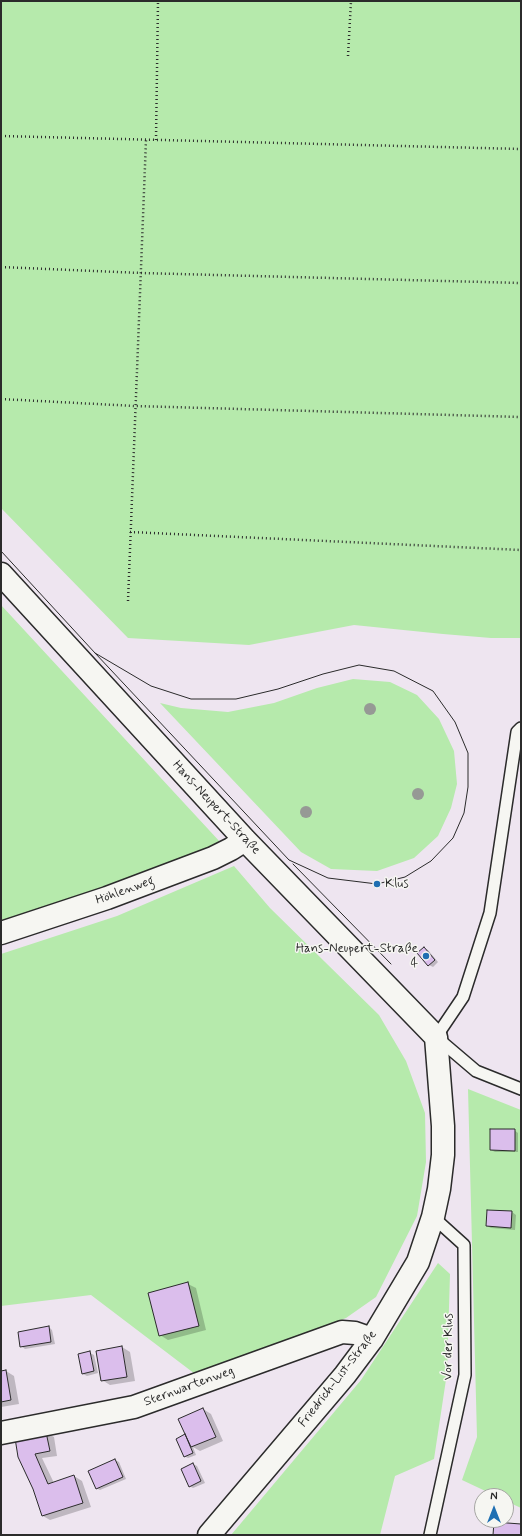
<!DOCTYPE html>
<html>
<head>
<meta charset="utf-8">
<style>
	body { margin:0 }
	#map { position:relative; width:522px; height:1536px; overflow:hidden; background:#eee5f0; font-family:Mynerve,sans-serif }
	canvas { display:block }
	.frame { position:absolute; inset:0; border:2px solid #2b2b2b; pointer-events:none }
	.north { position:absolute; left:474px; top:1488px; width:40px; height:40px; box-sizing:border-box; background:#f6f6f2; border:1px solid #a5a5a2; border-radius:50%; rotate:0deg; font-size:11px; font-weight:700; line-height:16px; text-align:center; color:#2b2b2b }
	.north::after { content:''; display:block; margin:auto; width:14px; height:18px; background:#1f6fb2; clip-path:polygon(50% 0,100% 100%,50% 72%,0 100%) }
</style>
</head>
<body>
<div id="map">
<canvas width="522" height="1536"></canvas>
<div class="frame"></div>
<div class="north">N</div>
</div>
<script>
const context = document.querySelector('canvas').getContext('2d');
context.lineJoin = 'round';
function fill(path, color) {
  context.fillStyle = color;
  context.fill(path, 'evenodd');
}
function poly(rows) {
  const path = new Path2D();
  for (const r of rows) {
    path.moveTo(r[0], r[1]);
    for (let i = 2; i < r.length; i += 2) path.lineTo(r[i], r[i + 1]);
  }
  return path;
}
function stroke(path, color, width, dash) {
  context.strokeStyle = color;
  context.lineWidth = width;
  context.lineCap = dash ? 'butt' : 'round';
  context.setLineDash(dash || []);
  context.stroke(path);
}
function write(font, color, halo, rows, align = 'center') {
  context.font = font + ' Mynerve,sans-serif';
  context.lineWidth = 3;
  context.setLineDash([]);
  context.textBaseline = 'middle';
  context.strokeStyle = halo;
  context.fillStyle = color;
  for (const [text, x, y, turn = 0] of rows) {
    context.save();
    context.translate(x, y);
    context.rotate((+turn || 0) * Math.PI / 180);
    context.textAlign = isNaN(turn) ? turn : align;
    if (halo) context.strokeText(text, 0, 0);
    context.fillText(text, 0, 0);
    context.restore();
  }
}
fill(poly([
	[1,1,521,1,521,638,491,638,443,634,354,625,249,645,128,638,1,508],
	[1,605,221,843,145,877,1,924],
	[353,679,390,682,417,695,439,719,454,751,457,784,451,808,438,836,414,858,377,871,331,869,301,852,160,703,181,708,228,712,274,703,317,688],
	[234,866,270,908,379,1015,406,1061,425,1113,426,1162,417,1216,376,1297,346,1318,199,1377,91,1295,1,1306,1,954,117,916],
	[468,1089,521,1110,521,1508,506,1501,506,1496,496,1496,462,1480,477,1437],
	[438,1263,450,1274,447,1373,434,1459,395,1476,380,1535,231,1535,361,1380]
]), '#b6eaac');
fill(poly([
	[424,948,428,950,438,962,433,967,429,965],
	[514,1130,518,1133,518,1152,495,1152,491,1150],
	[512,1212,516,1215,515,1230,491,1228,487,1226],
	[188,1284,196,1288,206,1330,168,1340,160,1335],
	[49,1327,52,1330,55,1344,25,1349,21,1346],
	[122,1347,130,1352,135,1381,110,1385,102,1380],
	[90,1353,94,1355,98,1373,87,1376,83,1374],
	[6,1371,14,1376,19,1404,1,1407,1,1372],
	[203,1409,211,1414,223,1441,200,1451,193,1447,196,1455,188,1458,184,1456,185,1435,188,1437],
	[46,1433,54,1437,57,1456,42,1458,54,1483,74,1476,82,1481,91,1507,50,1520,43,1516,16,1438],
	[115,1460,119,1462,126,1479,100,1490,96,1488],
	[193,1464,197,1466,205,1483,193,1488,189,1486,182,1469]
]), '#0003');
const building = poly([
	[424,947,435,960,428,966,417,953,424,947],
	[490,1129,515,1129,515,1151,490,1150,490,1129],
	[487,1210,512,1211,511,1228,486,1226,487,1210],
	[188,1282,199,1326,159,1336,148,1293,188,1282],
	[49,1326,51,1342,20,1347,18,1332,49,1326],
	[122,1346,127,1377,101,1381,96,1351,122,1346],
	[90,1351,94,1371,82,1374,78,1354,90,1351],
	[6,1370,11,1400,1,1402,1,1371,6,1370],
	[203,1408,216,1437,191,1447,178,1419,203,1408],
	[46,1432,50,1451,35,1454,48,1484,74,1475,83,1503,42,1516,33,1489,18,1457,15,1438,46,1432],
	[185,1434,193,1453,184,1457,176,1439,185,1434],
	[115,1459,123,1477,96,1489,88,1471,115,1459],
	[193,1463,201,1481,189,1487,181,1469,193,1463],
	[494,1522,521,1524,521,1535,493,1535,494,1522]
]);
fill(building, '#dbbeec');
stroke(building, '#2b2b2b', 1);
const service = poly([
	[521,728,517,732,490,913,463,997,436,1037,476,1071,521,1089],
	[430,1535,465,1375,464,1245,433,1217]
]);
const minor = poly([
	[1,574,245,840,436,1037,443,1126,443,1155,439,1189,433,1217,418,1262,372,1339,345,1375,209,1535],
	[1,933,107,898,213,858,231,849,245,840],
	[1,1433,134,1407,342,1332,355,1333,372,1339]
]);
stroke(service, '#2b2b2b', 14);
stroke(minor, '#2b2b2b', 25);
stroke(poly([
	[348,56,351,1],
	[1,136,521,149],
	[156,140,158,1],
	[1,267,141,273,521,283],
	[1,399,135,406,521,417],
	[130,532,521,550],
	[128,601,146,140]
]), '#2b2b2b', 2.5, [1, 3]);
stroke(service, '#f6f6f2', 11);
stroke(minor, '#f6f6f2', 22);
stroke(poly([
	[1,551,95,653,289,860,328,878,377,884,405,877,431,861,453,838,464,813,468,787,468,753,455,722,433,691,394,671,359,665,323,674,278,689,236,699,191,699,151,686,95,653],
	[293,864,391,964]
]), '#2b2b2b', 1);
context.fillStyle = '#969995';
for (const [x, y] of [
	[370,709],
	[418,794],
	[306,812]
]) {
  context.beginPath();
  context.arc(x, y, 6, 0, 2 * Math.PI);
  context.fill();
}
for (const [x, y, r, color] of [
	[377,884,4,"#1f6fb2"],
	[426,956,4,"#1f6fb2"]
]) {
  const dot = new Path2D();
  dot.arc(x, y, r, 0, 2 * Math.PI);
  context.fillStyle = color;
  context.fill(dot);
  stroke(dot, '#f6f6f2', 1.5);
}
write('13px', '#2b2b2b', '#f6f6f2', [
	["Hans-Neupert-Straße",216,808,47],
	["Höhlenweg",125,891,-20],
	["Vor der Klus",449,1347,-89],
	["Friedrich-List-Straße",338,1379,-52],
	["Sternwartenweg",189,1387,-20]
]);
write('13px', '#2b2b2b', '#f6f6f2', [
	["Klus",385,884],
	["Hans-Neupert-Straße",418,949,"right"],
	["4",418,964,"right"]
], 'left');
</script>
</body>
</html>
